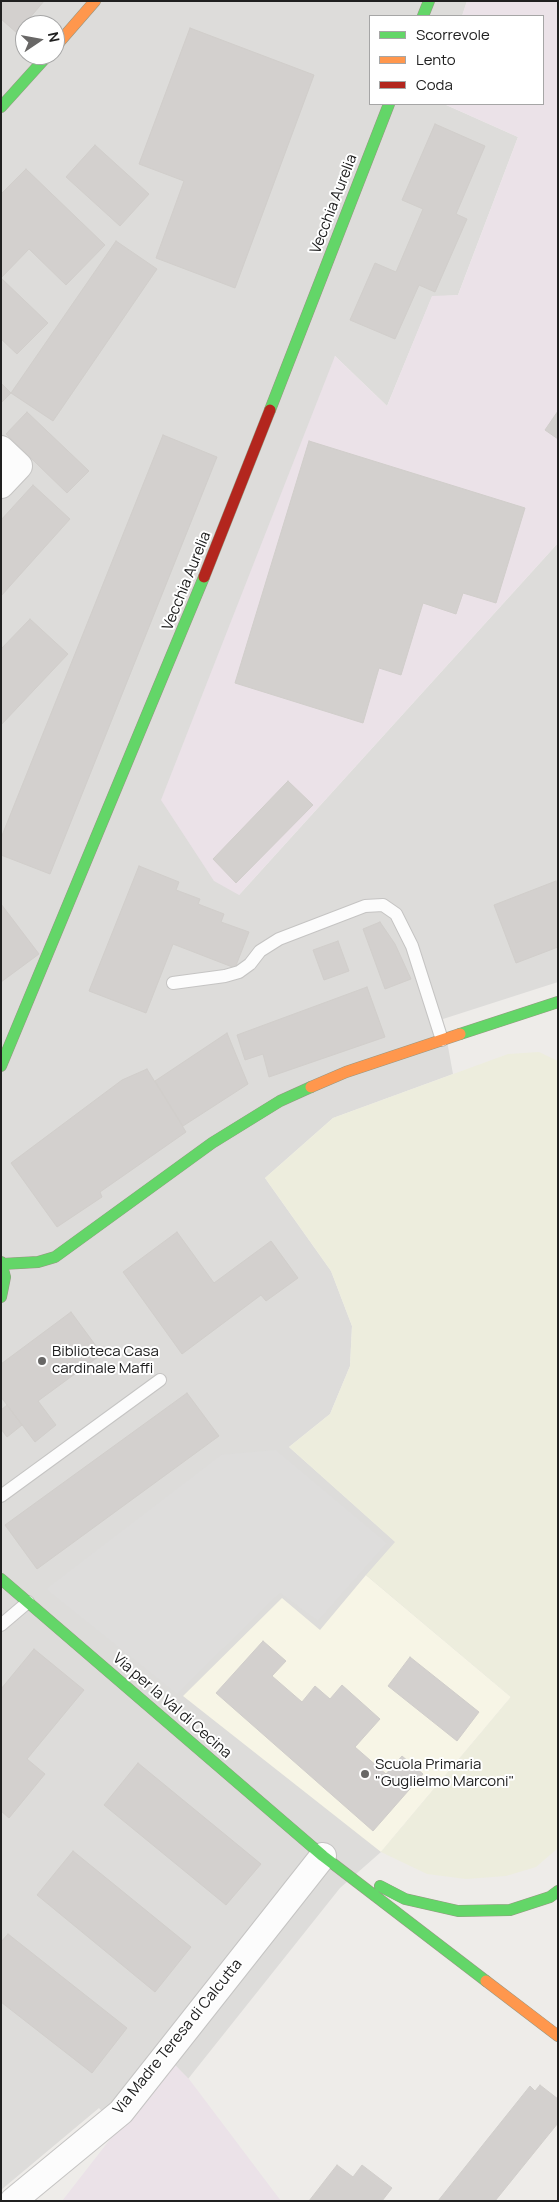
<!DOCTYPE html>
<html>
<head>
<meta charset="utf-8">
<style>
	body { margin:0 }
	#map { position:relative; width:559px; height:2202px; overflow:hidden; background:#eeece9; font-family:Manrope,sans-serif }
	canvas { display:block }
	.frame { position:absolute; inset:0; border:2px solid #202020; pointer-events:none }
	.legend { position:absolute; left:369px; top:15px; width:175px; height:90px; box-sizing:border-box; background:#fff; border:1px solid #a6a6a6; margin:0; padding:6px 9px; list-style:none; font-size:15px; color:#202020 }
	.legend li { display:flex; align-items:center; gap:10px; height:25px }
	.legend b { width:25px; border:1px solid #a6a6a6 }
	.north { position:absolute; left:15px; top:15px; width:50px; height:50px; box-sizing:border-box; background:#fff; border:1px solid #a6a6a6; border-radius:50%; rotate:78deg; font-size:14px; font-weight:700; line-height:20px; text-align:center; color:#202020 }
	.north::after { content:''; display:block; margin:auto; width:18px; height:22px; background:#686766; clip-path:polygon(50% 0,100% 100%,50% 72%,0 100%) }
</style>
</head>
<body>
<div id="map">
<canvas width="559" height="2202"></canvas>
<div class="frame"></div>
<ul class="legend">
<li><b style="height:6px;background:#63d668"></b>Scorrevole</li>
<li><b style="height:6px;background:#ff974d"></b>Lento</li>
<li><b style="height:6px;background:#b3261e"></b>Coda</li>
</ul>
<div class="north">N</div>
</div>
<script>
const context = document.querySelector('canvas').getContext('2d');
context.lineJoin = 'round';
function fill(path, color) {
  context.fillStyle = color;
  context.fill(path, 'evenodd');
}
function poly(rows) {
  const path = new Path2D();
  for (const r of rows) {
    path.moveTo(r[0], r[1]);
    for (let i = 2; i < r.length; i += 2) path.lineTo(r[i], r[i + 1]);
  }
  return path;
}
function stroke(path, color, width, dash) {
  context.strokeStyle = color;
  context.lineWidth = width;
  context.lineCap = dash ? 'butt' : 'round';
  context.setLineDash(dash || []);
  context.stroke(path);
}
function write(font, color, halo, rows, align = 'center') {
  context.font = font + ' Manrope,sans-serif';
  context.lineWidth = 4;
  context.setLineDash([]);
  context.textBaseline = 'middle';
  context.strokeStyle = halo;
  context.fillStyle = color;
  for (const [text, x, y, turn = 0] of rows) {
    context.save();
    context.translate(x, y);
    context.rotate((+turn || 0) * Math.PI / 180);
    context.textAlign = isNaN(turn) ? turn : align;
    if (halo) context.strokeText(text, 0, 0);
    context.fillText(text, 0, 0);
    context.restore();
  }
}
fill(poly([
	[1,1,467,1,462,16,370,16,370,104,444,104,518,137,458,295,432,297,387,406,335,356,239,895,558,543,558,982,443,1019,453,1074,333,1118,265,1178,331,1271,352,1326,350,1366,330,1414,289,1447,396,1542,367,1575,511,1697,381,1852,340,1888,188,2079,174,2064,136,2115,118,2129,99,2108,1,2190],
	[25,25,55,25,55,55,25,55]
]), '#dddcda');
fill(poly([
	[467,1,558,1,558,543,239,895,214,881,161,800,335,356,387,406,432,296,458,295,518,137,444,104,543,104,543,16,462,16],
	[174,2064,189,2079,281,2201,62,2201,118,2129,136,2115]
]), '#ebe2e8');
fill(poly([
	[366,1575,511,1697,381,1852,183,1696,282,1598,320,1630]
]), '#f7f5e6');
fill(poly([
	[539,1052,558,1061,558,1848,536,1867,506,1876,466,1879,427,1874,381,1852,511,1697,366,1575,395,1542,289,1447,330,1414,350,1366,352,1326,331,1271,265,1178,333,1118,508,1054]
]), '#ededdd');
fill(poly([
	[276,1450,387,1543,318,1621,280,1593,177,1694,46,1589,221,1455]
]), '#dedddc');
const building = poly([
	[1,1,44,1,17,33,1,19,1,1],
	[190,28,314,75,235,288,156,258,184,181,139,164,190,28],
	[435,124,485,146,456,214,467,219,435,292,419,285,395,339,350,320,375,263,396,272,423,209,402,200,435,124],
	[95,145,149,194,120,226,66,177,95,145],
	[26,169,105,245,66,285,29,249,1,278,48,323,17,354,1,339,1,194,26,169],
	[116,241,157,269,53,421,11,393,116,241],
	[1,383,11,393,1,403,1,383],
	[558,411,558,439,545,430,558,411],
	[27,412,89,471,67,493,6,434,27,412],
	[163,435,217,457,50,874,1,855,1,838,163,435],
	[309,441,525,508,496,603,463,593,456,614,423,603,401,675,379,668,363,723,235,683,309,441],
	[33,485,70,519,1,596,1,520,33,485],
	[30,619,68,654,1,725,1,649,30,619],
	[288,781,313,805,236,883,213,859,288,781],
	[139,866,179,882,176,890,200,899,198,904,224,914,221,922,249,932,235,968,173,944,146,1013,89,991,139,866],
	[556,881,558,887,558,947,516,963,494,905,556,881],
	[1,904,39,954,1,982,1,904],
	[380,922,395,944,411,979,385,989,363,929,380,922],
	[338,941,349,971,324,980,313,950,338,941],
	[367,987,385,1037,269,1077,263,1054,245,1060,237,1035,367,987],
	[227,1033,248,1084,183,1126,155,1081,227,1033],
	[147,1069,186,1132,100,1192,102,1197,57,1227,11,1163,122,1080,147,1069],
	[177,1232,214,1283,271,1241,298,1278,266,1301,261,1295,182,1354,123,1272,177,1232],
	[71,1312,102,1354,38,1401,56,1425,35,1442,1,1397,1,1364,71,1312],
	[187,1393,219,1436,37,1569,5,1525,187,1393],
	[7,1405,22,1425,7,1437,1,1429,1,1410,7,1405],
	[263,1641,286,1661,272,1676,302,1702,315,1686,330,1699,342,1685,380,1719,355,1747,386,1774,402,1756,423,1774,373,1831,216,1693,263,1641],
	[34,1649,84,1690,27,1759,45,1774,9,1818,1,1811,1,1689,34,1649],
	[410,1657,479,1712,457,1741,388,1686,410,1657],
	[138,1763,261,1864,226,1905,104,1805,138,1763],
	[73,1851,191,1947,155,1992,37,1895,73,1851],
	[8,1934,127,2028,92,2073,1,2002,1,1942,8,1934],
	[540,2085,558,2099,558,2123,495,2201,438,2201,530,2086,535,2091,540,2085],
	[337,2165,353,2177,362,2165,392,2188,382,2201,309,2201,337,2165]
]);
fill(building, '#d3d0ce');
stroke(building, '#d1cecb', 1);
const lane = poly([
	[173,983,225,976,239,972,250,964,260,951,279,939,365,906,383,905,396,914,412,946,442,1040],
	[1,1496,160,1380],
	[1,1625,28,1602]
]);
const street = poly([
	[1,449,19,466,1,485],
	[13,2201,121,2112,323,1856]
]);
const fast = poly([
	[423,16,429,1],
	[1,107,48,55],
	[270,410,389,104],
	[460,1034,558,1002],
	[1,1066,204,577],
	[1,1262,5,1277,1,1297],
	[2,1264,38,1262,55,1257,212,1143,280,1101,311,1087],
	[1,1579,323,1856,486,1981],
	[380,1886,405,1899,458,1911,510,1910,550,1897,558,1891]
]);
const slow = poly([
	[55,47,95,1],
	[311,1087,346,1072,460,1034],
	[486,1981,558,2036]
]);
const jam = poly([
	[204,577,270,410]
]);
stroke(lane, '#c5c4c3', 14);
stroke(street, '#c5c4c3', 28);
stroke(fast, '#979782', 12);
stroke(slow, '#979782', 12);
stroke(jam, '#979782', 12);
stroke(lane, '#fcfcfc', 12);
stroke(street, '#fcfcfc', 26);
stroke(fast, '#63d668', 11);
stroke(slow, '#ff974d', 11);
stroke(jam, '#b3261e', 11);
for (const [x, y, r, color] of [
	[42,1361,5,"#686766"],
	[365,1774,5,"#686766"]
]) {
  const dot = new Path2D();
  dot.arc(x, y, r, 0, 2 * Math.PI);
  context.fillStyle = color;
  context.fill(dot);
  stroke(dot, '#fff', 2);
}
write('15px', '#202020', '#fff', [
	["Vecchia Aurelia",334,204,-69],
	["Vecchia Aurelia",187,581,-68],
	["Via per la Val di Cecina",172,1706,41],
	["Via Madre Teresa di Calcutta",178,2037,-51]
]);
write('15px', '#202020', '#fff', [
	["Biblioteca Casa",52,1352],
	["cardinale Maffi",52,1369],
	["Scuola Primaria",375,1765],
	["\"Guglielmo Marconi\"",375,1782]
], 'left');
</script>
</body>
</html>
